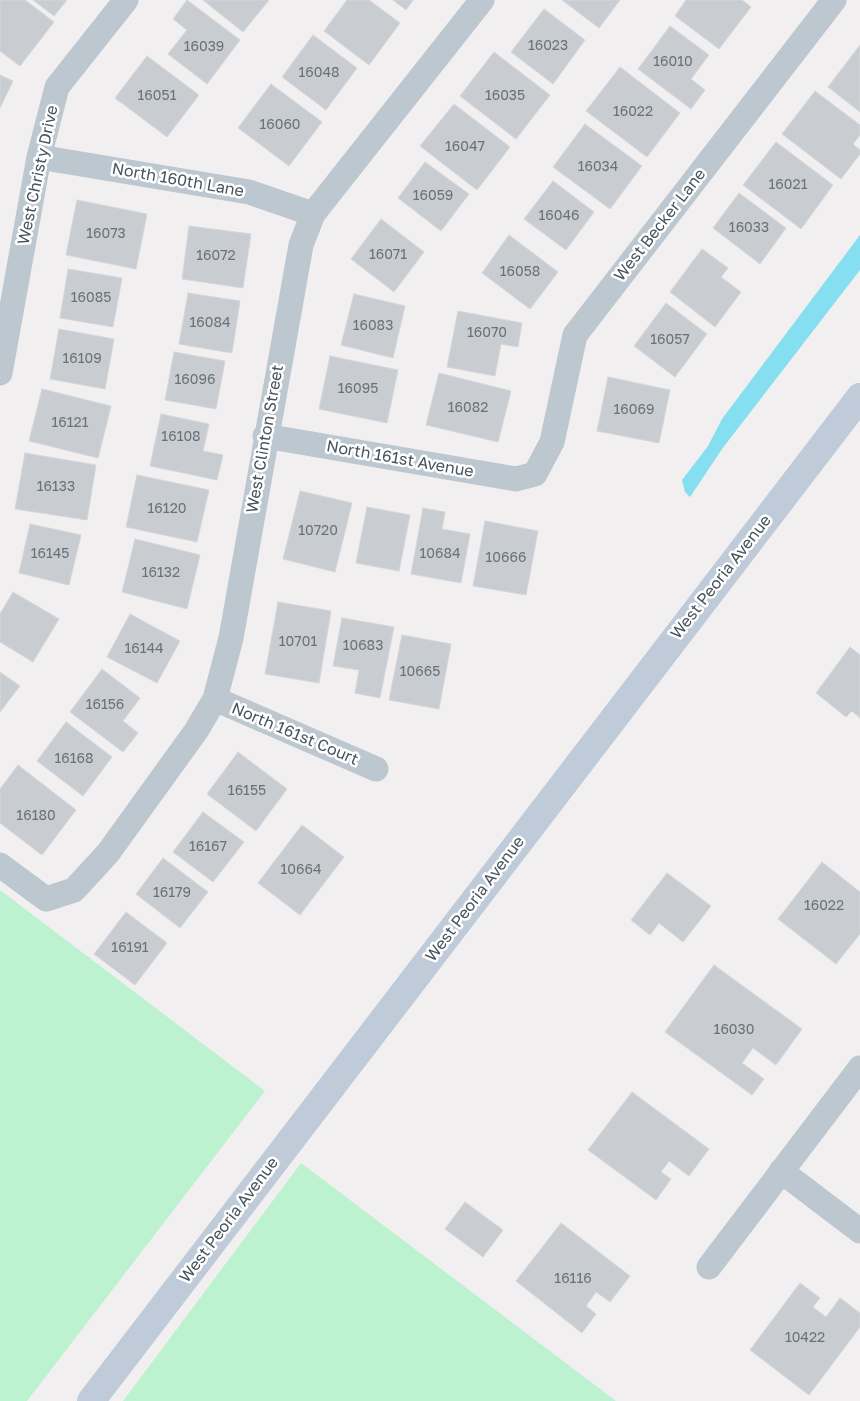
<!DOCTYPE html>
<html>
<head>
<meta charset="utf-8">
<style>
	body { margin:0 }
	canvas { display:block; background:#f2eff0 }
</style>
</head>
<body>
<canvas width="860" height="1401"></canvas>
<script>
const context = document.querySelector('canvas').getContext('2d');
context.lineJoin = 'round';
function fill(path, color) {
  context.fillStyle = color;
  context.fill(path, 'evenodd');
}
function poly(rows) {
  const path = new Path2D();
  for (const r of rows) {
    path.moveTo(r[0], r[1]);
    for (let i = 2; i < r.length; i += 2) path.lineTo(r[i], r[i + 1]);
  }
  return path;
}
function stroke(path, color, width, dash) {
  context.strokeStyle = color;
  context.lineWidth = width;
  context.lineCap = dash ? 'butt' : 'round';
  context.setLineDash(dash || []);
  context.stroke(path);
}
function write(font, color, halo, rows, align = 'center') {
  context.font = font + ' "Golos Text",sans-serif';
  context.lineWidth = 5;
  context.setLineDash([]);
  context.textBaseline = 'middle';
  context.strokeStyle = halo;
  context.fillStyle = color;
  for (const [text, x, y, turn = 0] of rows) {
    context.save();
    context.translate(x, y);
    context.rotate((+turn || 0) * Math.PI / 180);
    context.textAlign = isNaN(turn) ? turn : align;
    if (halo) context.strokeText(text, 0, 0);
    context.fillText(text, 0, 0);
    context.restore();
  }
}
fill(poly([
	[0,890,265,1091,27,1401,0,1401],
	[301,1163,616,1401,123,1401]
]), '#bcf2cf');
fill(poly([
	[860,235,860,270,722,449,690,497,685,492,682,480,708,446,722,419]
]), '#86def1');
const building = poly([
	[0,0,25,0,54,22,20,66,0,51,0,0],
	[33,0,67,0,54,16,33,0],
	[187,0,240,40,207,84,168,54,187,30,173,19,187,0],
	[203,0,269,0,243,32,203,0],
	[347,0,369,0,400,23,369,65,324,31,347,0],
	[393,0,413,0,406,10,393,0],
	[562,0,620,0,599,28,562,0],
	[686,0,742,0,751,7,719,49,675,16,686,0],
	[544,9,585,40,553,84,511,52,544,9],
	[670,26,709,55,691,79,705,90,691,109,638,69,670,26],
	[313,35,357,68,326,110,282,77,313,35],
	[860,45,860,112,828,87,860,45],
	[494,52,550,95,516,139,460,96,494,52],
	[147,56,199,95,167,137,115,98,147,56],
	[620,67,680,113,647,157,586,111,620,67],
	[0,75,13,81,0,108,0,75],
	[271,84,322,122,289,166,238,128,271,84],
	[815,91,860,125,860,135,853,144,860,150,860,154,841,179,782,134,815,91],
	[454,104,510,147,477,190,420,146,454,104],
	[585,124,642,166,610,209,553,167,585,124],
	[776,142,833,185,801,229,743,185,776,142],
	[425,162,469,194,441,231,398,198,425,162],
	[553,181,594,212,566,250,524,219,553,181],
	[739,193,786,228,760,264,713,228,739,193],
	[77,200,147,214,136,269,66,255,77,200],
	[381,219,424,252,394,292,351,259,381,219],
	[189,226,251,234,243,288,182,279,189,226],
	[509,235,558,272,530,309,482,273,509,235],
	[702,249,728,268,721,277,741,292,715,327,670,292,702,249],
	[68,269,122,278,113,327,60,318,68,269],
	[188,293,240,301,232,353,179,344,188,293],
	[354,294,405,306,393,358,341,345,354,294],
	[666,303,707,334,675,377,634,346,666,303],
	[458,311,522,323,518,347,501,344,495,376,447,367,458,311],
	[59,329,114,339,105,389,50,379,59,329],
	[174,352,225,361,216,409,165,400,174,352],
	[330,356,398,370,387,423,319,409,330,356],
	[439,373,511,391,498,442,426,425,439,373],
	[608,377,670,390,659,443,597,431,608,377],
	[42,389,111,406,98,458,29,441,42,389],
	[161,414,209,424,203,451,223,455,217,480,150,466,161,414],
	[25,453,96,465,87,520,15,509,25,453],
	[137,475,209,490,197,542,126,527,137,475],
	[300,491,352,503,335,572,283,559,300,491],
	[367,507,410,515,399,571,356,563,367,507],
	[423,508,445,512,442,529,470,534,461,583,411,574,423,508],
	[485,521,538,531,526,595,473,586,485,521],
	[30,524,81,535,69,585,19,573,30,524],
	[135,539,200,555,187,609,122,592,135,539],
	[13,592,59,619,33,662,0,642,0,614,13,592],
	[278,602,331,611,319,683,265,674,278,602],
	[130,614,180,641,157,683,107,657,130,614],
	[342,618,394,627,380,698,355,693,359,670,333,666,342,618],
	[402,635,451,644,439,709,389,700,402,635],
	[850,647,860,655,860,718,852,711,846,717,816,693,850,647],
	[102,669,140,698,123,721,138,733,123,752,70,712,102,669],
	[0,672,20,686,0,712,0,672],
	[66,722,112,757,83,796,37,761,66,722],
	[238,752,287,789,256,831,207,794,238,752],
	[18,765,76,810,42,855,0,823,0,789,18,765],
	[203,812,244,842,213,882,173,852,203,812],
	[302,825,344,857,300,915,258,883,302,825],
	[163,858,208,892,180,928,136,894,163,858],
	[822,862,860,892,860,934,836,964,778,919,822,862],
	[667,873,711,906,683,942,659,923,650,935,631,920,667,873],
	[126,912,167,943,135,985,94,954,126,912],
	[714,965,802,1029,776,1065,753,1048,742,1063,764,1079,752,1095,665,1032,714,965],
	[632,1092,709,1149,689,1176,669,1161,661,1172,671,1179,656,1200,588,1150,632,1092],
	[465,1202,503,1230,483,1257,445,1229,465,1202],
	[561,1223,630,1276,610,1302,596,1292,586,1306,596,1314,582,1333,516,1281,561,1223],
	[800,1283,820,1298,813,1307,826,1317,840,1298,860,1313,860,1327,809,1395,750,1350,800,1283]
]);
fill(building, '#c9cdd2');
stroke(building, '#d3d6db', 1);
stroke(poly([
	[39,157,249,192,313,214],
	[0,373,39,157,57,87,126,0],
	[265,436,516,479,535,474,552,442,575,335,834,0],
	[215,699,376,769],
	[0,865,46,899,74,890,108,853,196,731,215,699,231,638,301,245,313,214,482,0],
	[781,1171,860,1231],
	[709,1267,860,1068]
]), '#bcc7cf', 25);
stroke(poly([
	[91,1401,860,397]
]), '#bfcbd8', 28);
write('14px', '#67727b', null, [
	["16023",548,46],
	["16039",204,47],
	["16010",673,62],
	["16048",319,73],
	["16051",157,96],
	["16035",505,96],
	["16022",633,112],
	["16060",280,125],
	["16047",465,147],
	["16034",598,167],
	["16021",788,185],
	["16059",433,196],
	["16046",559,216],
	["16033",749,228],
	["16073",106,234],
	["16071",388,255],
	["16072",216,256],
	["16058",520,272],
	["16085",91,298],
	["16084",210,323],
	["16083",373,326],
	["16070",487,333],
	["16057",670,340],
	["16109",82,359],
	["16096",195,380],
	["16095",358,389],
	["16082",468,408],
	["16069",634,410],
	["16121",70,423],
	["16108",181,437],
	["16133",56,487],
	["16120",167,509],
	["10720",318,531],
	["16145",50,554],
	["10684",440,554],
	["10666",506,558],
	["16132",161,573],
	["10701",298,642],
	["10683",363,646],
	["16144",144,649],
	["10665",420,672],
	["16156",105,705],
	["16168",74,759],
	["16155",247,791],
	["16180",36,816],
	["16167",208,847],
	["10664",301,870],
	["16179",172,893],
	["16022",824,906],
	["16191",130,948],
	["16030",734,1030],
	["16116",573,1279],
	["10422",805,1338]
]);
write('16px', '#46545e', '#fff', [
	["West Christy Drive",38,175,-78],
	["North 160th Lane",178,180,10],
	["West Becker Lane",660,225,-52],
	["West Clinton Street",265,439,-80],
	["North 161st Avenue",400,459,10],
	["West Peoria Avenue",721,577,-52],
	["North 161st Court",295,734,23],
	["West Peoria Avenue",475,899,-53],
	["West Peoria Avenue",229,1220,-53]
]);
</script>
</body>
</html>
